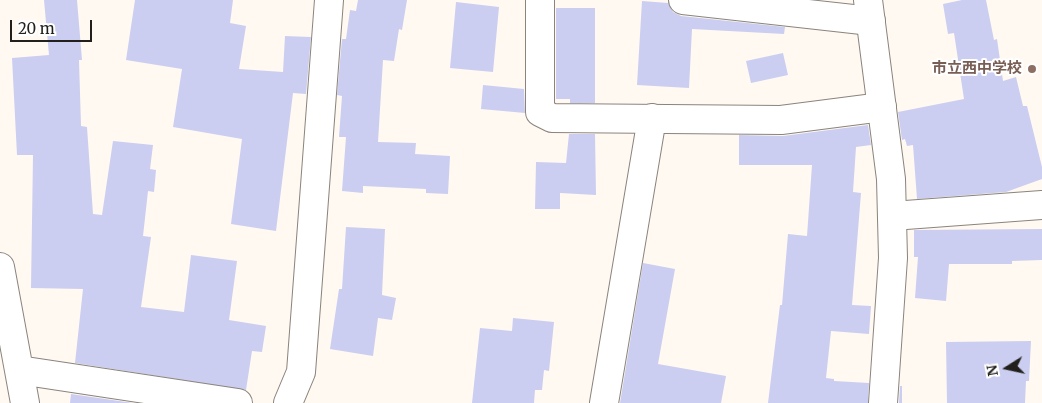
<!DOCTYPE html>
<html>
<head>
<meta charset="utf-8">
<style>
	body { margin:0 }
	#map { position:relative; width:1042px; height:403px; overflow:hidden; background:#fff9f2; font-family:Merriweather,serif }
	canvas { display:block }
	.north { position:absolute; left:982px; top:343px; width:50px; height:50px; -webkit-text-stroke:4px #fff; paint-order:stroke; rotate:260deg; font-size:14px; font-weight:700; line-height:20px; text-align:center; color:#22201d }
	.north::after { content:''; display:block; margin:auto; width:18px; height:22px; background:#22201d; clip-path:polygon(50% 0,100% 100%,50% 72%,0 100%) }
	.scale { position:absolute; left:10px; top:20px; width:82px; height:22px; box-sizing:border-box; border:2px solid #22201d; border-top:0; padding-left:6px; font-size:15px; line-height:18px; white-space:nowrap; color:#22201d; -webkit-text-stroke:4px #fff; paint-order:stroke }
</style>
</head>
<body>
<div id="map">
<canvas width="1042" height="403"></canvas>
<div class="north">N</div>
<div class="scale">20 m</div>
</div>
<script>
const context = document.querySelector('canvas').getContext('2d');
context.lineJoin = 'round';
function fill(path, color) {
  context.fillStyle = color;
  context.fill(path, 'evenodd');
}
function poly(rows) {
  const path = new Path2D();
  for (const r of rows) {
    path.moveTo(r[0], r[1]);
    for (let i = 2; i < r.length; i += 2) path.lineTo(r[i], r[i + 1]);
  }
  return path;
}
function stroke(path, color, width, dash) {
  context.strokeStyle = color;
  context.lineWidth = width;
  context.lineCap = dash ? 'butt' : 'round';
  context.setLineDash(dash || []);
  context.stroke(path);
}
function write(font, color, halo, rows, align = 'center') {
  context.font = font + ' Merriweather,"Noto Sans JP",serif';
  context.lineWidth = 4;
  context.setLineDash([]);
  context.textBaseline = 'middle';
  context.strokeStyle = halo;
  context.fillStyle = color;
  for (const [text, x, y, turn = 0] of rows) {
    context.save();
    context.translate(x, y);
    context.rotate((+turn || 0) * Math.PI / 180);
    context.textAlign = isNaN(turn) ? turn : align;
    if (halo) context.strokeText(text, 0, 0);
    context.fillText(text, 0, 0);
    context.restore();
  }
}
fill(poly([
	[44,0,77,0,82,60,79,60,81,126,87,127,93,214,102,215,113,141,153,145,150,169,156,170,154,192,148,191,143,236,151,237,141,307,184,312,191,255,237,261,229,320,266,326,262,352,252,351,246,390,75,363,83,289,31,288,33,155,17,155,12,58,49,55],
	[135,0,233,0,230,23,246,26,239,69,283,72,285,36,311,37,306,94,293,93,276,231,231,224,242,139,173,127,182,69,126,60],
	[358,0,407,0,402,30,399,29,394,61,383,60,378,142,416,143,415,154,450,156,448,194,426,193,426,189,363,186,363,193,342,191,346,137,339,137,342,96,337,95,342,39,346,39,350,10,356,11],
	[962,0,986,0,994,40,997,39,1003,81,1016,77,1023,106,1027,106,1042,167,1042,179,1006,192,917,199,913,145,907,146,905,139,902,140,898,112,964,99,954,33,948,34,943,4],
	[642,1,668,3,673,12,681,16,785,27,784,34,692,29,689,88,637,85],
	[456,2,499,7,493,72,450,68],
	[556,8,595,8,595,103,570,103,570,99,556,99],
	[783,53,788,75,751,83,746,61],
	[483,85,524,89,525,113,481,109],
	[868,125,871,145,856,147,853,192,861,193,852,305,871,306,869,334,831,331,826,378,834,379,834,381,869,383,868,403,768,403,780,305,782,305,788,234,807,236,812,165,739,165,739,135,783,136],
	[569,134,595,134,596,195,560,193,560,209,535,209,536,162,566,163],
	[346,227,385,229,382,295,396,298,392,320,378,318,373,356,330,349,339,289,342,289],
	[1042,229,1042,260,1012,261,1012,264,949,264,946,301,915,298,918,257,914,257,914,230],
	[643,263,675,269,658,364,726,376,721,403,620,403],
	[513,318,554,322,549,371,544,370,542,390,535,390,534,403,472,403,480,328,512,331],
	[1031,341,1029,381,1026,381,1025,403,947,403,946,342],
	[900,386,902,386,902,403,899,403],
	[71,394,133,403,70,403]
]), '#cbcef0');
const minor = poly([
	[540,0,540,112,552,118,781,120,882,107],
	[683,0,871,21],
	[892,216,1042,205],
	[0,267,25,403],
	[19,370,238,403],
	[288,403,301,372,329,0],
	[604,403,652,118]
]);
const tertiary = poly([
	[868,0,891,179,893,258,883,403]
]);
stroke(minor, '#8a847c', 30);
stroke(tertiary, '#8a847c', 30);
stroke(minor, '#fff', 28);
stroke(tertiary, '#fff', 28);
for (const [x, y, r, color] of [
	[1032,69,5,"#8d6e63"]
]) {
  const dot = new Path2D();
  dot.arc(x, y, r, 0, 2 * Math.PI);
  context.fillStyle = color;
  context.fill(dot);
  stroke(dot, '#fff', 2);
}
write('bold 15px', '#785e54', '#fff', [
	["市立西中学校",1022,69]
], 'right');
</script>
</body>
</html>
